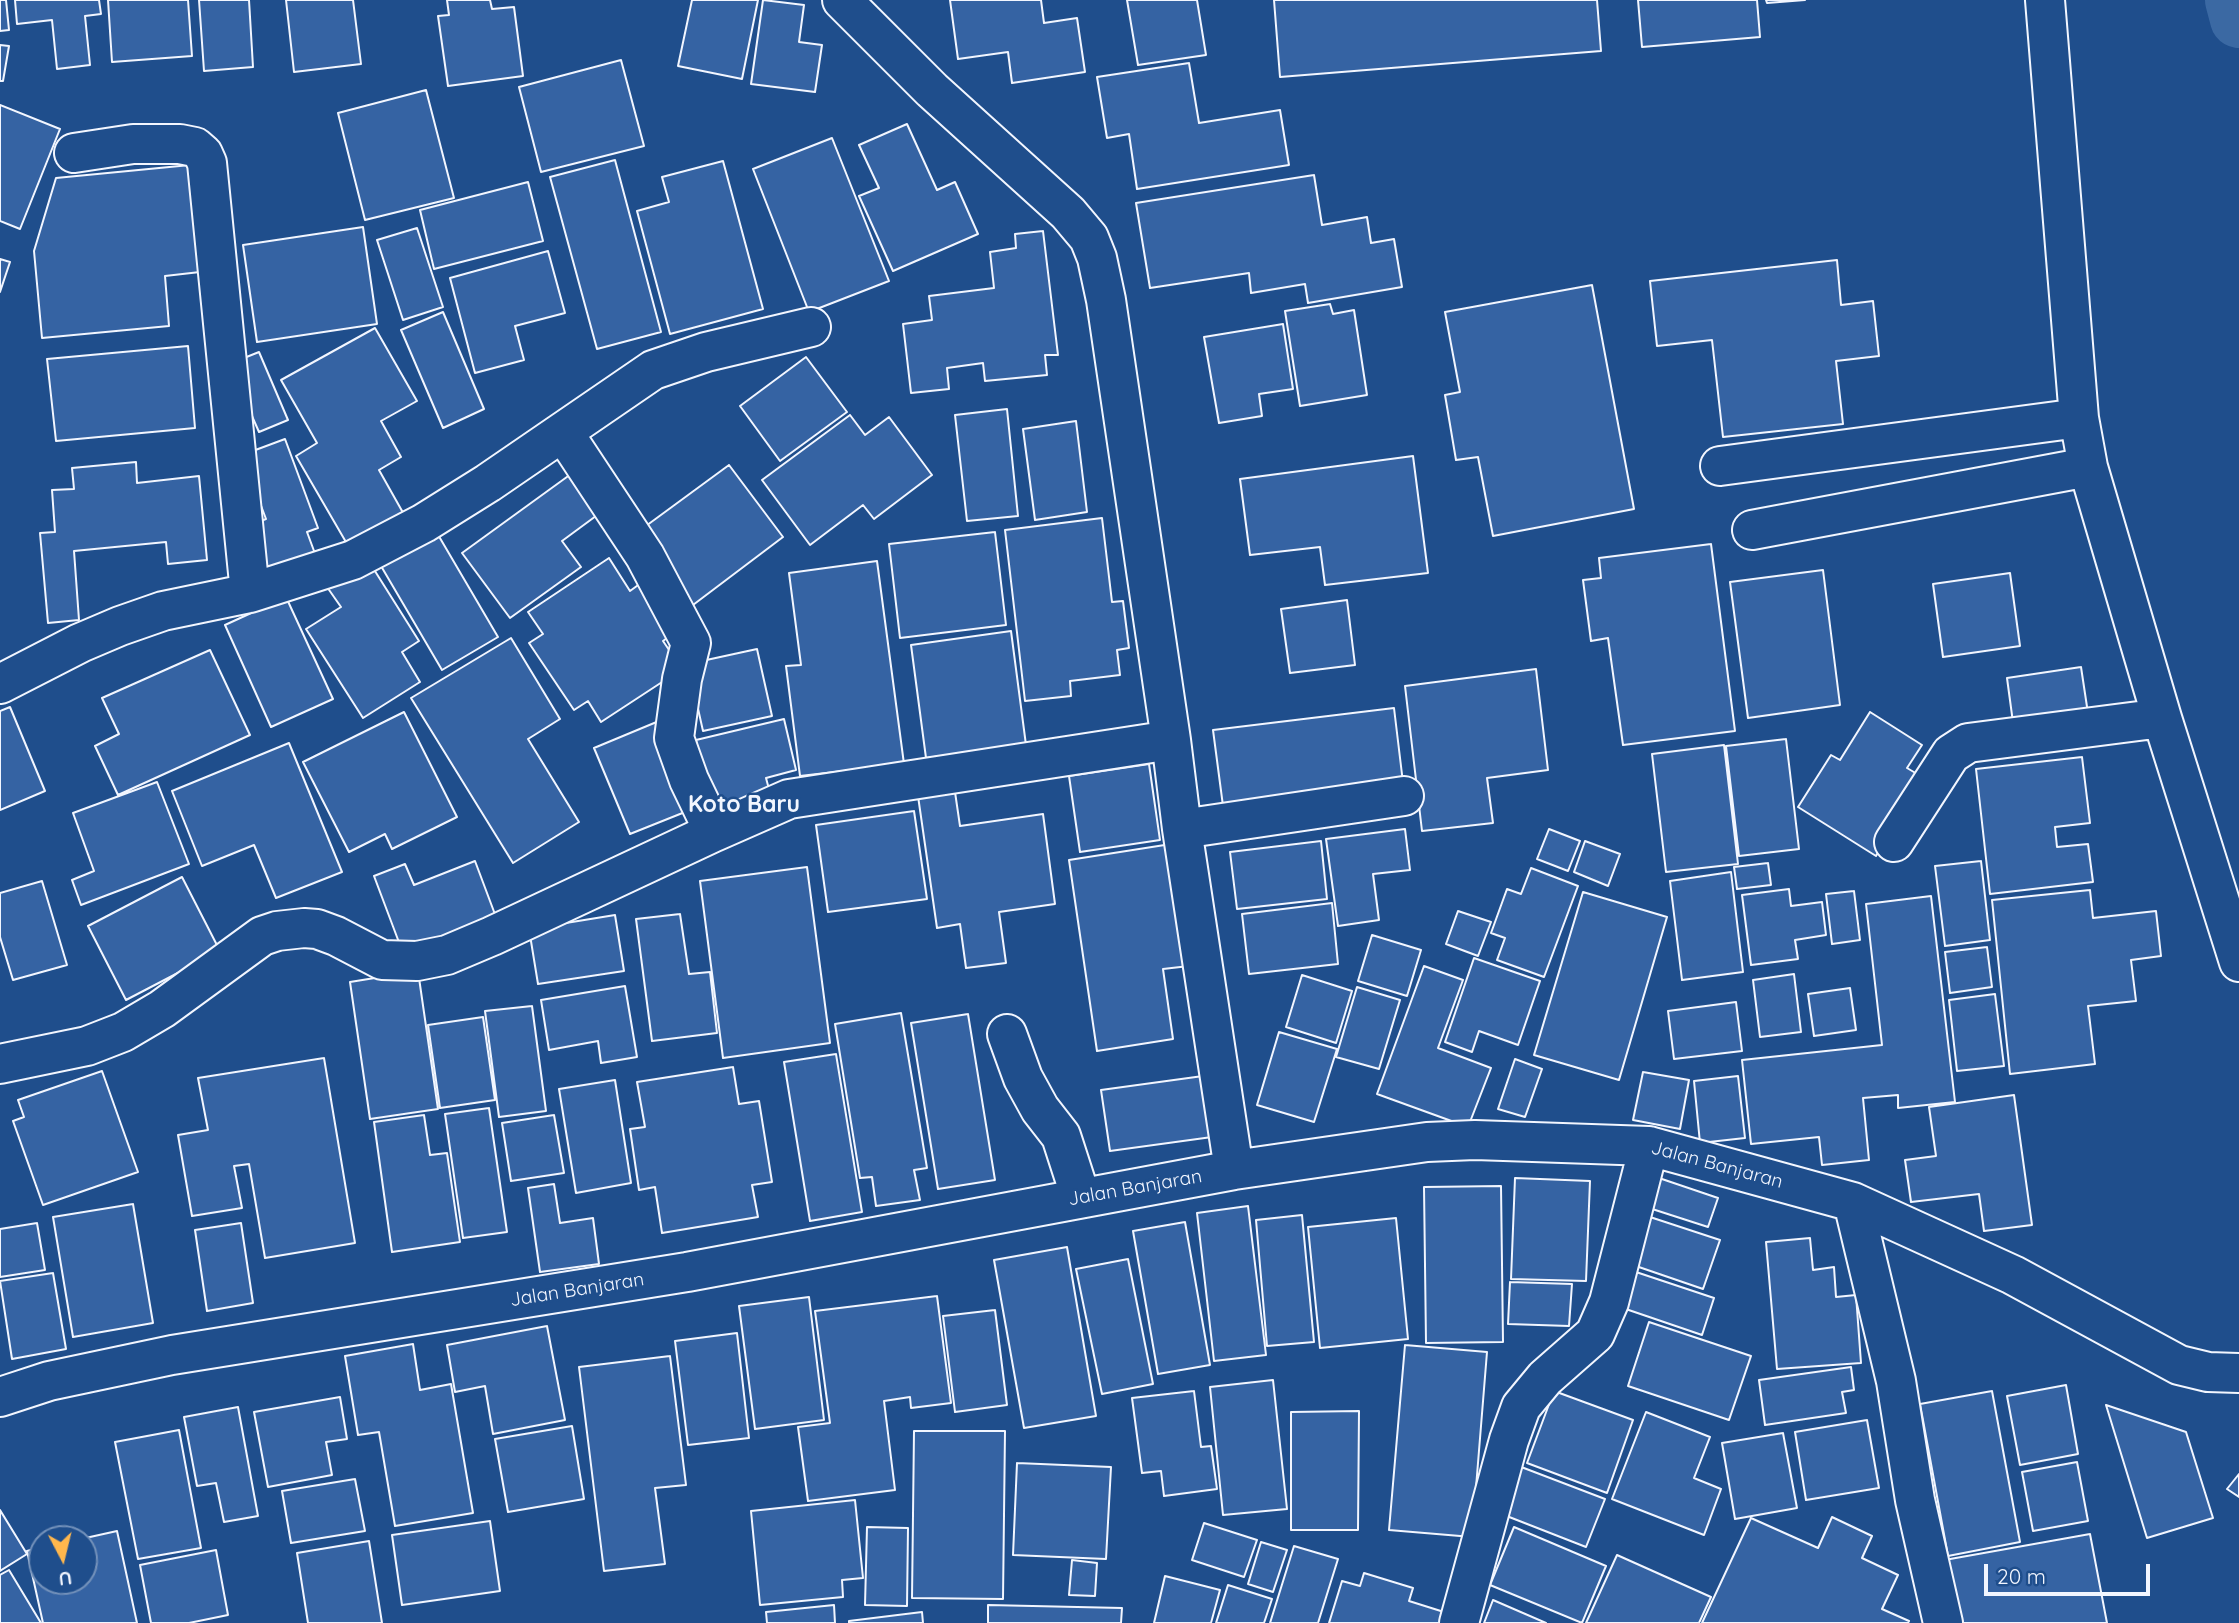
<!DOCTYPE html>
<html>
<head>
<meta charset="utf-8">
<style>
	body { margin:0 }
	#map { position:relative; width:2239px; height:1623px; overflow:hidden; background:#1f4e8c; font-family:Quicksand,sans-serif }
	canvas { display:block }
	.north { position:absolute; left:28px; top:1525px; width:70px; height:70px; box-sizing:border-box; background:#1f4e8c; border:2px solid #7391ba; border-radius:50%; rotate:173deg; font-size:19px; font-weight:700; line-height:28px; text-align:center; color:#f2f6ff }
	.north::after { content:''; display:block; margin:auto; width:24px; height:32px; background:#ffb74d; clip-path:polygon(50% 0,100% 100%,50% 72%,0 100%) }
	.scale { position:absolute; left:1984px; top:1564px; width:166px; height:32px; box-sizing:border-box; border:4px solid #f2f6ff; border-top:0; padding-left:9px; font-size:21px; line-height:24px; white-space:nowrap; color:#f2f6ff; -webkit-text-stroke:5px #1f4e8c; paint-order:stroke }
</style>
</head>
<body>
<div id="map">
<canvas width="2239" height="1623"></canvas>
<div class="north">U</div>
<div class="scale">20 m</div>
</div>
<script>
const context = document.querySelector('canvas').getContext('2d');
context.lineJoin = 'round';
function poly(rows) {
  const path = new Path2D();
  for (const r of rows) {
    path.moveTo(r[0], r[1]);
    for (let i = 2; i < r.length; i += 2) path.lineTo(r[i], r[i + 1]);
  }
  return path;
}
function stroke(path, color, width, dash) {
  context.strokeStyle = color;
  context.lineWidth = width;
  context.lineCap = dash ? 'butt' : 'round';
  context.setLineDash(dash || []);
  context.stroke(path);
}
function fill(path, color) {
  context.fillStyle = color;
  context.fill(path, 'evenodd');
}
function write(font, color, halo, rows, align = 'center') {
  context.font = font + ' Quicksand,sans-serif';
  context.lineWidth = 5;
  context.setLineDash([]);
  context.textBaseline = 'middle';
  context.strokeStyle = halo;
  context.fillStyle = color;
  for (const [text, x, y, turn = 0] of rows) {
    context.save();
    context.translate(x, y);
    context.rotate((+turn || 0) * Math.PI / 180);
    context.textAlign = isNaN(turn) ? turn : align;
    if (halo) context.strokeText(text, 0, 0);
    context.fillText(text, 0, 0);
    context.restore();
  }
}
stroke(poly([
	[2234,0,2239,19]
]), '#3b69a3', 58);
const building = poly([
	[0,0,6,0,9,30,0,31,0,0],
	[15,0,99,0,101,14,85,16,90,65,57,69,52,20,17,24,15,0],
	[108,0,188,0,192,56,112,62,108,0],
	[199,0,249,0,253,67,204,71,199,0],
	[286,0,353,0,361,64,294,72,286,0],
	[447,0,490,0,492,9,514,7,523,76,448,86,438,16,449,15,447,0],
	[692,0,758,0,742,79,678,66,692,0],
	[763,0,804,5,799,42,822,45,815,92,751,84,763,0],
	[950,0,1041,0,1044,23,1077,18,1085,72,1012,83,1008,52,958,59,950,0],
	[1127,0,1197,0,1206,55,1138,65,1127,0],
	[1274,0,1597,0,1601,51,1280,77,1274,0],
	[1638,0,1757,0,1760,37,1642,47,1638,0],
	[1766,0,1805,0,1767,3,1766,0],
	[0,45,9,46,3,81,0,81,0,45],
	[621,60,644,146,541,172,519,87,621,60],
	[1189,63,1199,123,1280,110,1289,165,1137,189,1129,134,1107,138,1097,77,1189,63],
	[426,90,454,198,365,220,338,113,426,90],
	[0,105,60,129,20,229,0,221,0,105],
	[907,124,937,190,955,182,978,234,893,271,859,196,879,188,859,145,907,124],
	[832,138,889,281,809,312,753,169,832,138],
	[615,160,661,332,597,349,550,177,615,160],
	[723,161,763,309,670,334,637,211,669,202,662,177,723,161],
	[190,165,200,272,165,276,169,326,42,338,34,251,56,178,190,165],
	[1314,175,1322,225,1367,217,1371,243,1394,239,1402,287,1308,303,1305,284,1251,293,1249,273,1150,288,1136,203,1314,175],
	[528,182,543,241,434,269,420,210,528,182],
	[363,227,377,324,257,342,243,245,363,227],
	[417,228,443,307,403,320,377,240,417,228],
	[1043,231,1058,355,1045,355,1047,375,985,381,983,363,947,368,949,389,911,393,903,324,932,320,929,296,994,288,990,252,1016,248,1015,234,1043,231],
	[548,251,565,313,515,326,524,360,475,373,450,278,548,251],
	[0,259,10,262,0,292,0,259],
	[1837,260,1841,305,1873,301,1879,356,1836,361,1843,424,1723,437,1712,340,1657,346,1650,281,1837,260],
	[1592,285,1634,509,1493,536,1478,457,1456,460,1445,395,1460,392,1445,312,1592,285],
	[1330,304,1333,314,1354,310,1367,395,1300,406,1285,311,1330,304],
	[443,312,484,409,443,428,401,330,443,312],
	[1283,324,1293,389,1259,394,1262,416,1219,423,1204,337,1283,324],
	[375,328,417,401,381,421,401,457,379,470,406,518,350,549,296,456,317,443,281,380,375,328],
	[188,346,195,428,56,441,47,359,188,346],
	[259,352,288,420,259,432,229,364,259,352],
	[806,357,847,412,780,461,740,406,806,357],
	[1007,409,1018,516,967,521,955,415,1007,409],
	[850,415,865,435,889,417,932,475,874,519,863,505,810,545,762,480,850,415],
	[1076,421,1087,512,1035,520,1023,429,1076,421],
	[285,439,318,528,307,532,317,559,270,577,250,525,266,519,242,455,285,439],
	[1413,456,1428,573,1325,585,1320,547,1250,555,1240,479,1413,456],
	[136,462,137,483,199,476,207,560,168,564,166,542,74,551,79,620,48,623,40,533,55,532,52,490,74,489,72,468,136,462],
	[729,465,783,537,689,608,635,534,729,465],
	[571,474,600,513,562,541,581,567,510,618,462,553,571,474],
	[1102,518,1112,602,1123,601,1129,648,1117,650,1120,675,1070,681,1071,696,1025,701,1005,530,1102,518],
	[995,532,1006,625,900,638,889,544,995,532],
	[437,533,498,637,442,670,381,566,437,533],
	[1711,544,1735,731,1623,745,1608,638,1591,641,1583,580,1601,578,1599,558,1711,544],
	[609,558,630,591,645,580,678,630,663,641,682,669,601,722,588,701,574,710,529,643,543,634,528,612,609,558],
	[368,560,419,641,402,652,420,682,363,718,306,629,341,607,327,587,368,560],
	[877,561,904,764,800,776,786,666,801,665,789,573,877,561],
	[1823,570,1840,705,1748,718,1730,582,1823,570],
	[2010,573,2020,646,1943,657,1933,584,2010,573],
	[286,597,333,699,271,727,225,625,286,597],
	[1347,600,1355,665,1290,673,1281,609,1347,600],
	[1011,631,1026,745,926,758,911,645,1011,631],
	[511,638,560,719,528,739,579,822,513,863,411,698,511,638],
	[757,649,772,716,703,731,688,664,757,649],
	[210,650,250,735,118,795,95,746,119,734,102,698,210,650],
	[2081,667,2089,720,2014,730,2007,678,2081,667],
	[1536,669,1548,770,1487,778,1493,823,1422,831,1405,686,1536,669],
	[10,707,45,791,0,810,0,711,10,707],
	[1394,708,1404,791,1223,806,1213,730,1394,708],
	[404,712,457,817,392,849,385,834,349,852,303,762,404,712],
	[1870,712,1922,745,1907,768,1924,778,1876,856,1798,807,1831,755,1840,760,1870,712],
	[784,719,796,770,766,778,773,804,713,818,696,740,784,719],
	[659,721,695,808,630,834,594,748,659,721],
	[1786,739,1799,849,1739,856,1726,746,1786,739],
	[289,743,342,872,276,898,254,845,202,866,172,791,289,743],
	[1724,745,1738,864,1666,872,1652,754,1724,745],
	[2082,757,2090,823,2055,827,2057,847,2088,844,2093,882,1990,894,1976,769,2082,757],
	[1149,764,1160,840,1080,852,1069,776,1149,764],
	[157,782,189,864,81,905,72,880,94,871,73,813,157,782],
	[955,792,960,826,1043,814,1055,904,999,912,1006,963,966,968,960,924,937,928,918,796,955,792],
	[914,811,927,899,828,912,816,825,914,811],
	[1405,829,1410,870,1373,874,1379,920,1338,926,1326,839,1405,829],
	[1549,829,1580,841,1568,871,1537,859,1549,829],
	[1321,841,1327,899,1237,909,1230,852,1321,841],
	[1585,841,1620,854,1608,886,1574,872,1585,841],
	[1171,844,1189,966,1163,969,1173,1039,1097,1051,1069,860,1171,844],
	[475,861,496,917,403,953,374,876,405,864,414,885,475,861],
	[1981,861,1990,940,1945,946,1935,866,1981,861],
	[1768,863,1771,885,1737,889,1734,867,1768,863],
	[807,867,830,1043,723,1058,700,881,807,867],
	[1531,868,1578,886,1544,977,1497,960,1505,938,1491,933,1507,889,1521,894,1531,868],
	[1731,872,1743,972,1682,980,1670,881,1731,872],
	[182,877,220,951,126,1000,88,926,182,877],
	[42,881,67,965,13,980,0,937,0,893,42,881],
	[1789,889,1791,906,1822,902,1826,935,1795,940,1798,959,1751,965,1742,895,1789,889],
	[2090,890,2093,918,2156,911,2161,956,2131,960,2136,1001,2088,1006,2095,1064,2010,1074,1992,900,2090,890],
	[1854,891,1860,940,1832,944,1826,894,1854,891],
	[1583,892,1667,917,1619,1080,1534,1055,1583,892],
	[1931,896,1955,1102,1898,1108,1898,1095,1863,1098,1869,1160,1822,1165,1819,1137,1751,1144,1742,1060,1882,1045,1866,904,1931,896],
	[1332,903,1338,964,1249,974,1242,914,1332,903],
	[1458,911,1491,922,1478,956,1446,944,1458,911],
	[680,914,689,974,710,972,717,1033,652,1041,636,919,680,914],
	[615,915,624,971,538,984,529,929,615,915],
	[1372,935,1421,950,1407,996,1358,981,1372,935],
	[1987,947,1992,987,1950,993,1945,952,1987,947],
	[1474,958,1540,981,1518,1045,1479,1031,1472,1052,1445,1042,1474,958],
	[1424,966,1463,980,1438,1048,1491,1068,1468,1127,1377,1094,1424,966],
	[418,971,438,1109,370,1119,350,982,418,971],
	[1794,974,1801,1032,1760,1037,1753,980,1794,974],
	[1302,975,1352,991,1336,1043,1286,1027,1302,975],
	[625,986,637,1057,601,1063,598,1041,549,1050,541,1000,625,986],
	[1357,987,1400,1000,1379,1069,1336,1057,1357,987],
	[1850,988,1856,1030,1814,1036,1808,994,1850,988],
	[1995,994,2004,1066,1957,1071,1949,1000,1995,994],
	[1736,1002,1742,1051,1674,1059,1668,1011,1736,1002],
	[532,1006,546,1111,499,1117,485,1011,532,1006],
	[901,1013,927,1168,914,1170,920,1200,876,1206,872,1177,860,1178,835,1024,901,1013],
	[968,1014,995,1180,938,1189,911,1023,968,1014],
	[483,1017,495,1100,440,1108,428,1025,483,1017],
	[1279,1032,1337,1049,1314,1122,1257,1105,1279,1032],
	[836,1054,862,1212,810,1221,784,1062,836,1054],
	[324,1058,355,1243,265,1258,249,1164,234,1166,242,1208,192,1216,178,1135,208,1130,198,1078,324,1058],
	[1515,1059,1542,1069,1525,1117,1498,1109,1515,1059],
	[733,1067,739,1104,759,1101,772,1182,752,1185,758,1217,662,1233,655,1187,639,1190,630,1129,645,1127,637,1082,733,1067],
	[102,1071,138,1172,43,1205,13,1121,24,1117,18,1100,102,1071],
	[1643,1072,1689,1080,1680,1129,1633,1120,1643,1072],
	[1203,1076,1212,1137,1110,1151,1101,1090,1203,1076],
	[1738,1076,1745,1138,1700,1143,1694,1081,1738,1076],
	[615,1080,631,1183,576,1193,559,1089,615,1080],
	[2014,1095,2032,1225,1984,1231,1979,1194,1911,1202,1905,1160,1936,1156,1929,1107,2014,1095],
	[489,1108,507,1232,463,1238,445,1114,489,1108],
	[424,1115,430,1155,447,1153,460,1242,392,1252,374,1122,424,1115],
	[554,1115,564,1173,511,1181,502,1123,554,1115],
	[1656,1177,1718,1198,1708,1227,1646,1207,1656,1177],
	[1515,1178,1590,1181,1586,1281,1511,1279,1515,1178],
	[554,1184,560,1223,593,1218,599,1264,540,1272,528,1188,554,1184],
	[1501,1186,1503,1342,1426,1343,1424,1187,1501,1186],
	[133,1204,153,1323,73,1337,53,1217,133,1204],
	[1248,1206,1266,1355,1214,1361,1197,1213,1248,1206],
	[1302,1215,1314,1342,1267,1346,1256,1220,1302,1215],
	[1650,1217,1720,1240,1703,1289,1633,1265,1650,1217],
	[1396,1218,1408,1339,1320,1348,1308,1227,1396,1218],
	[1185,1222,1210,1365,1158,1374,1133,1231,1185,1222],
	[37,1223,45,1270,0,1277,0,1229,37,1223],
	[241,1223,253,1303,207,1311,195,1230,241,1223],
	[1810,1238,1813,1270,1834,1267,1836,1297,1856,1295,1861,1363,1777,1369,1766,1242,1810,1238],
	[1067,1247,1096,1416,1024,1428,994,1260,1067,1247],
	[1128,1259,1153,1384,1102,1394,1076,1269,1128,1259],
	[1630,1270,1714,1298,1702,1335,1617,1306,1630,1270],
	[53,1273,66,1349,12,1359,0,1281,53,1273],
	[1510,1282,1572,1284,1569,1326,1508,1324,1510,1282],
	[937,1296,951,1403,911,1408,910,1397,884,1401,895,1490,808,1501,798,1427,830,1423,815,1311,937,1296],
	[809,1297,824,1420,755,1429,739,1306,809,1297],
	[995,1310,1007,1405,955,1412,943,1316,995,1310],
	[1649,1322,1751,1356,1729,1420,1628,1386,1649,1322],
	[547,1326,565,1420,493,1434,485,1386,455,1392,447,1345,547,1326],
	[737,1333,749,1438,688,1445,675,1341,737,1333],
	[413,1344,420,1390,451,1384,473,1513,395,1526,379,1432,358,1435,345,1356,413,1344],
	[1405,1345,1487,1352,1472,1537,1389,1530,1405,1345],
	[670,1356,686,1485,655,1488,665,1564,604,1571,579,1367,670,1356],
	[1851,1367,1854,1390,1842,1392,1846,1413,1765,1425,1759,1380,1851,1367],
	[1273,1380,1287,1509,1223,1515,1210,1387,1273,1380],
	[2066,1385,2078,1454,2020,1465,2007,1396,2066,1385],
	[1194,1391,1201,1447,1211,1446,1217,1489,1164,1496,1161,1471,1142,1473,1132,1398,1194,1391],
	[1554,1391,1633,1420,1607,1493,1527,1463,1554,1391],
	[1992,1391,2020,1542,1948,1556,1920,1404,1992,1391],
	[340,1397,347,1439,326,1442,332,1475,268,1487,254,1412,340,1397],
	[2106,1405,2186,1432,2213,1518,2147,1538,2106,1405],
	[238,1407,258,1516,224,1522,216,1483,197,1486,184,1417,238,1407],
	[1359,1411,1358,1530,1291,1530,1291,1412,1359,1411],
	[1646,1412,1710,1437,1694,1478,1721,1489,1704,1535,1612,1499,1646,1412],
	[1867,1420,1879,1488,1806,1500,1795,1432,1867,1420],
	[572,1426,584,1499,508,1512,495,1439,572,1426],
	[179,1430,201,1548,138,1559,115,1442,179,1430],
	[914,1431,1005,1431,1003,1599,912,1598,914,1431],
	[1783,1433,1797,1508,1735,1519,1722,1443,1783,1433],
	[2077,1462,2088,1521,2033,1531,2022,1472,2077,1462],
	[1017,1463,1111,1467,1106,1559,1013,1555,1017,1463],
	[1516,1465,1605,1499,1586,1547,1499,1513,1516,1465],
	[2239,1474,2239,1497,2227,1489,2239,1474],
	[355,1479,365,1531,291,1543,282,1491,355,1479],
	[855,1500,863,1578,842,1580,843,1597,760,1605,751,1511,855,1500],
	[0,1510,27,1554,0,1571,0,1510],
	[1832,1517,1872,1536,1862,1558,1898,1575,1882,1609,1909,1621,1908,1623,1702,1623,1751,1518,1818,1548,1832,1517],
	[490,1521,500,1591,402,1605,392,1535,490,1521],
	[1204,1523,1257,1540,1244,1577,1192,1560,1204,1523],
	[867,1527,908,1528,907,1606,865,1605,867,1527],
	[1514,1527,1606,1566,1582,1623,1490,1585,1514,1527],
	[117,1531,137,1623,43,1623,27,1551,42,1547,42,1581,84,1581,84,1539,81,1539,117,1531],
	[2090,1534,2107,1623,1951,1623,1939,1561,2090,1534],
	[369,1541,382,1623,308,1623,297,1553,369,1541],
	[1261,1542,1287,1550,1273,1592,1248,1584,1261,1542],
	[1294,1546,1338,1559,1318,1623,1270,1623,1294,1546],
	[216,1550,228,1615,189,1623,151,1623,140,1565,216,1550],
	[1617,1555,1711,1597,1699,1623,1586,1623,1617,1555],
	[1072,1560,1097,1563,1095,1596,1069,1595,1072,1560],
	[9,1570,41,1623,0,1623,0,1575,9,1570],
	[1364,1573,1413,1588,1409,1601,1444,1612,1441,1623,1329,1623,1342,1581,1360,1586,1364,1573],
	[1165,1576,1220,1590,1211,1623,1154,1623,1165,1576],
	[1228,1585,1272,1599,1264,1623,1216,1623,1228,1585],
	[1493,1600,1546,1623,1484,1623,1493,1600],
	[834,1605,835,1623,767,1623,766,1612,834,1605],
	[988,1605,1122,1608,1121,1623,988,1623,988,1605],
	[922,1612,923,1623,849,1623,849,1621,922,1612]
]);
fill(building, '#3563a3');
stroke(building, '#f2f6ff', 2);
const minor = poly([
	[842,0,932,90,1068,213,1089,238,1097,258,1106,300,1171,740,1182,829,1234,1170],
	[2045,0,2079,418,2088,467,2162,718,2239,962],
	[563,432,645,556,691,643,682,679,674,738,689,780,714,832],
	[1720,466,2079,418],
	[1752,530,2088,467],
	[250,593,353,560,424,523,488,483,653,370,706,352,811,327],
	[0,684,80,643,120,626,163,611,250,593,207,163,203,154,195,147,180,144,133,144,74,153],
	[1182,829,1404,796],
	[1894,842,1951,754,1968,743,2162,718],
	[1007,1034,1023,1078,1040,1109,1061,1136,1081,1198],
	[0,1064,87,1046,123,1032,162,1009,262,936,277,931,304,928,317,929,336,936,382,960,417,961,447,955,492,936,714,832,789,799,1171,740],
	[1853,1202,1896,1381,1915,1500,1943,1623],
	[0,1397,49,1381,172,1355,687,1272,1234,1170,1427,1142,1475,1140,1649,1146,1853,1202,2013,1275,2179,1365,2208,1372,2239,1373],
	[1459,1623,1509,1440,1521,1407,1545,1378,1595,1334,1609,1302,1649,1146]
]);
stroke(minor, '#f2f6ff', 42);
stroke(minor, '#1f4e8c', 38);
write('19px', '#f2f6ff', '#1f4e8c', [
	["Jalan Banjaran",1717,1165,15],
	["Jalan Banjaran",1135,1188,-10],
	["Jalan Banjaran",577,1290,-9]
]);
write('bold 23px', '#f2f6ff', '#1f4e8c', [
	["Koto Baru",744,805]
]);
</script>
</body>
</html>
